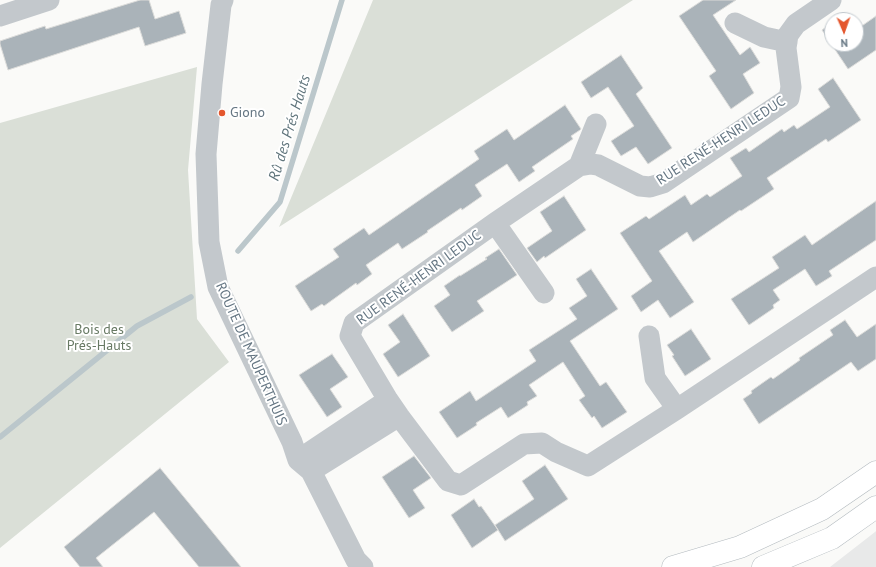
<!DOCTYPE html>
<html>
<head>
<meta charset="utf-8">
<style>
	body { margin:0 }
	#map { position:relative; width:876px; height:567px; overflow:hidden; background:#fafaf8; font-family:"PT Sans",sans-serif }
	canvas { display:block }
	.north { position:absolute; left:824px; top:12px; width:40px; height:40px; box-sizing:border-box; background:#fff; border:1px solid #c1c8cd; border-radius:50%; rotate:178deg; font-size:11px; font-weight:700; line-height:16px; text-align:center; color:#657683 }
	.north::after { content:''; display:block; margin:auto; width:14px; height:18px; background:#e4572e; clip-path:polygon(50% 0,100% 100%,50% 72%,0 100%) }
</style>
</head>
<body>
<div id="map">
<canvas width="876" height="567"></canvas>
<div class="north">N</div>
</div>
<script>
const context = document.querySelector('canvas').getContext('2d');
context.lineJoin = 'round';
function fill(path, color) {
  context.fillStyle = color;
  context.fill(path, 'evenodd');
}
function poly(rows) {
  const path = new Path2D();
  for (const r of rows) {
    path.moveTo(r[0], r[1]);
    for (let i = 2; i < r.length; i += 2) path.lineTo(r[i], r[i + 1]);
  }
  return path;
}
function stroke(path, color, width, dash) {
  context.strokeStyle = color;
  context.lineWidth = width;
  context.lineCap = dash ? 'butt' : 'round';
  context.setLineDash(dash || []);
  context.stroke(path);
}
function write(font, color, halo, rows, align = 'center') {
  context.font = font + ' "PT Sans",sans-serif';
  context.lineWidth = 4;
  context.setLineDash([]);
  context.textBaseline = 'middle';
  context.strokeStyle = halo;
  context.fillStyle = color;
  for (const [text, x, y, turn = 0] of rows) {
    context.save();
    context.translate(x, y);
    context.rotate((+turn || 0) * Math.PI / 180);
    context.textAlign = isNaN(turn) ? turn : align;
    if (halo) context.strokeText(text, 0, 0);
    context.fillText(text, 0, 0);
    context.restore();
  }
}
fill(poly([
	[876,531,876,567,830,567,875,532]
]), '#e8e9e9');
fill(poly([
	[373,0,633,0,279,227],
	[197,67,188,170,197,319,229,362,0,548,0,123]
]), '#dadfd7');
stroke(poly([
	[238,251,280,202,342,0],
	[0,437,137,326,191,297]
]), '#bbc7cb', 5.5);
const building = poly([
	[140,0,149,0,155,19,179,11,186,33,145,46,139,27,8,70,0,44,0,41,45,26,46,29,140,0],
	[703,0,736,0,713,15,740,55,750,47,760,63,743,74,754,93,731,109,709,76,716,71,679,16,703,0],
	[876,16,876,50,848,69,822,30,832,23,832,44,856,44,856,30,876,16],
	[621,55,643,88,636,94,672,148,648,164,636,147,621,156,611,141,634,126,608,87,591,98,581,82,621,55],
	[833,78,861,120,828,142,826,139,767,178,774,189,741,211,740,210,693,242,687,232,659,251,694,302,670,318,658,300,641,312,631,296,652,281,620,233,646,216,649,219,685,195,691,205,707,194,710,197,742,176,730,158,746,148,749,152,782,129,784,132,794,125,797,129,830,107,818,89,833,78],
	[565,105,581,129,580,130,571,136,573,139,532,167,535,171,519,182,507,164,475,185,482,196,462,210,461,208,427,231,428,232,402,249,398,243,366,265,372,274,357,285,356,283,324,306,322,304,311,311,295,286,339,257,333,249,364,228,369,235,479,159,474,151,507,129,514,140,565,105],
	[564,196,586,230,545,258,544,256,537,262,527,248,552,231,540,212,564,196],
	[876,201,876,240,829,271,832,276,816,286,805,269,773,290,780,300,773,305,774,308,749,325,731,299,779,268,772,257,805,235,812,245,876,201],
	[499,249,517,275,477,301,484,311,452,332,434,306,450,295,444,286,460,275,460,276,487,259,485,258,499,249],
	[591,269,618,309,570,341,600,386,606,382,627,412,602,428,594,416,592,418,579,400,585,396,563,362,529,385,537,396,527,402,528,405,508,418,501,407,476,423,477,425,457,438,439,412,470,391,476,401,536,361,529,350,577,319,569,308,587,296,576,279,591,269],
	[403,314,430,356,398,377,383,354,400,342,388,325,403,314],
	[845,320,857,337,876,324,876,359,858,371,851,362,759,424,743,399,752,393,751,391,771,377,773,379,800,360,799,358,833,335,830,330,845,320],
	[691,329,711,359,685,376,672,356,674,355,667,345,691,329],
	[332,354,348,377,330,389,342,407,327,417,299,375,332,354],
	[414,456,431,478,413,490,425,508,409,518,382,477,414,456],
	[545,465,568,499,505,541,495,525,534,499,522,481,545,465],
	[160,468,188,502,241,567,199,567,154,512,96,558,103,567,80,567,64,547,160,468],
	[474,499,479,507,481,506,498,530,472,548,451,515,474,499]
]);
fill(building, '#aab3b9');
stroke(building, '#dcdcda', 1);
const secondary = poly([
	[673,567,740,547,822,509,876,472],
	[763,567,832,538,876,507]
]);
stroke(secondary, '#b3babf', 23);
stroke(poly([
	[223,0,221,5,212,84,206,154,209,242,218,287,292,442,298,460,311,471,356,560,363,567],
	[831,0,796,24,788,35,786,48,791,87,789,98,663,183,650,187,640,186,598,165,591,164,579,166,495,223,354,323,350,336,388,400,399,416,448,481,461,485,524,444,542,443,556,452,588,466,677,409,876,277],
	[0,16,49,0],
	[735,23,764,37,787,42],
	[579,166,596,124],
	[495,223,544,293],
	[649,336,655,378,677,409],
	[298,460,388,400],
	[311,471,399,416]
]), '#c3c8cc', 21);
stroke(secondary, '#fff', 22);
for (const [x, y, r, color] of [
	[222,113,4,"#e4572e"]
]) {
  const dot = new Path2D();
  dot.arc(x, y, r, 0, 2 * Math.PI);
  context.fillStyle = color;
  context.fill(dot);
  stroke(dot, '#fff', 1.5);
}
write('14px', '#657683', '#fff', [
	["Giono",230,113]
], 'left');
write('14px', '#657683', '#fff', [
	["RUE RENÉ-HENRI LEDUC",721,141,-33],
	["RUE RENÉ-HENRI LEDUC",419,278,-36],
	["ROUTE DE MAUPERTHUIS",251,354,66]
]);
write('14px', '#687a64', '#fff', [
	["Bois des",99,330],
	["Prés-Hauts",99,346]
]);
write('italic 15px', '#60757c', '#fff', [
	["Rû des Prés Hauts",290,128,-73]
]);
</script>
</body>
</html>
